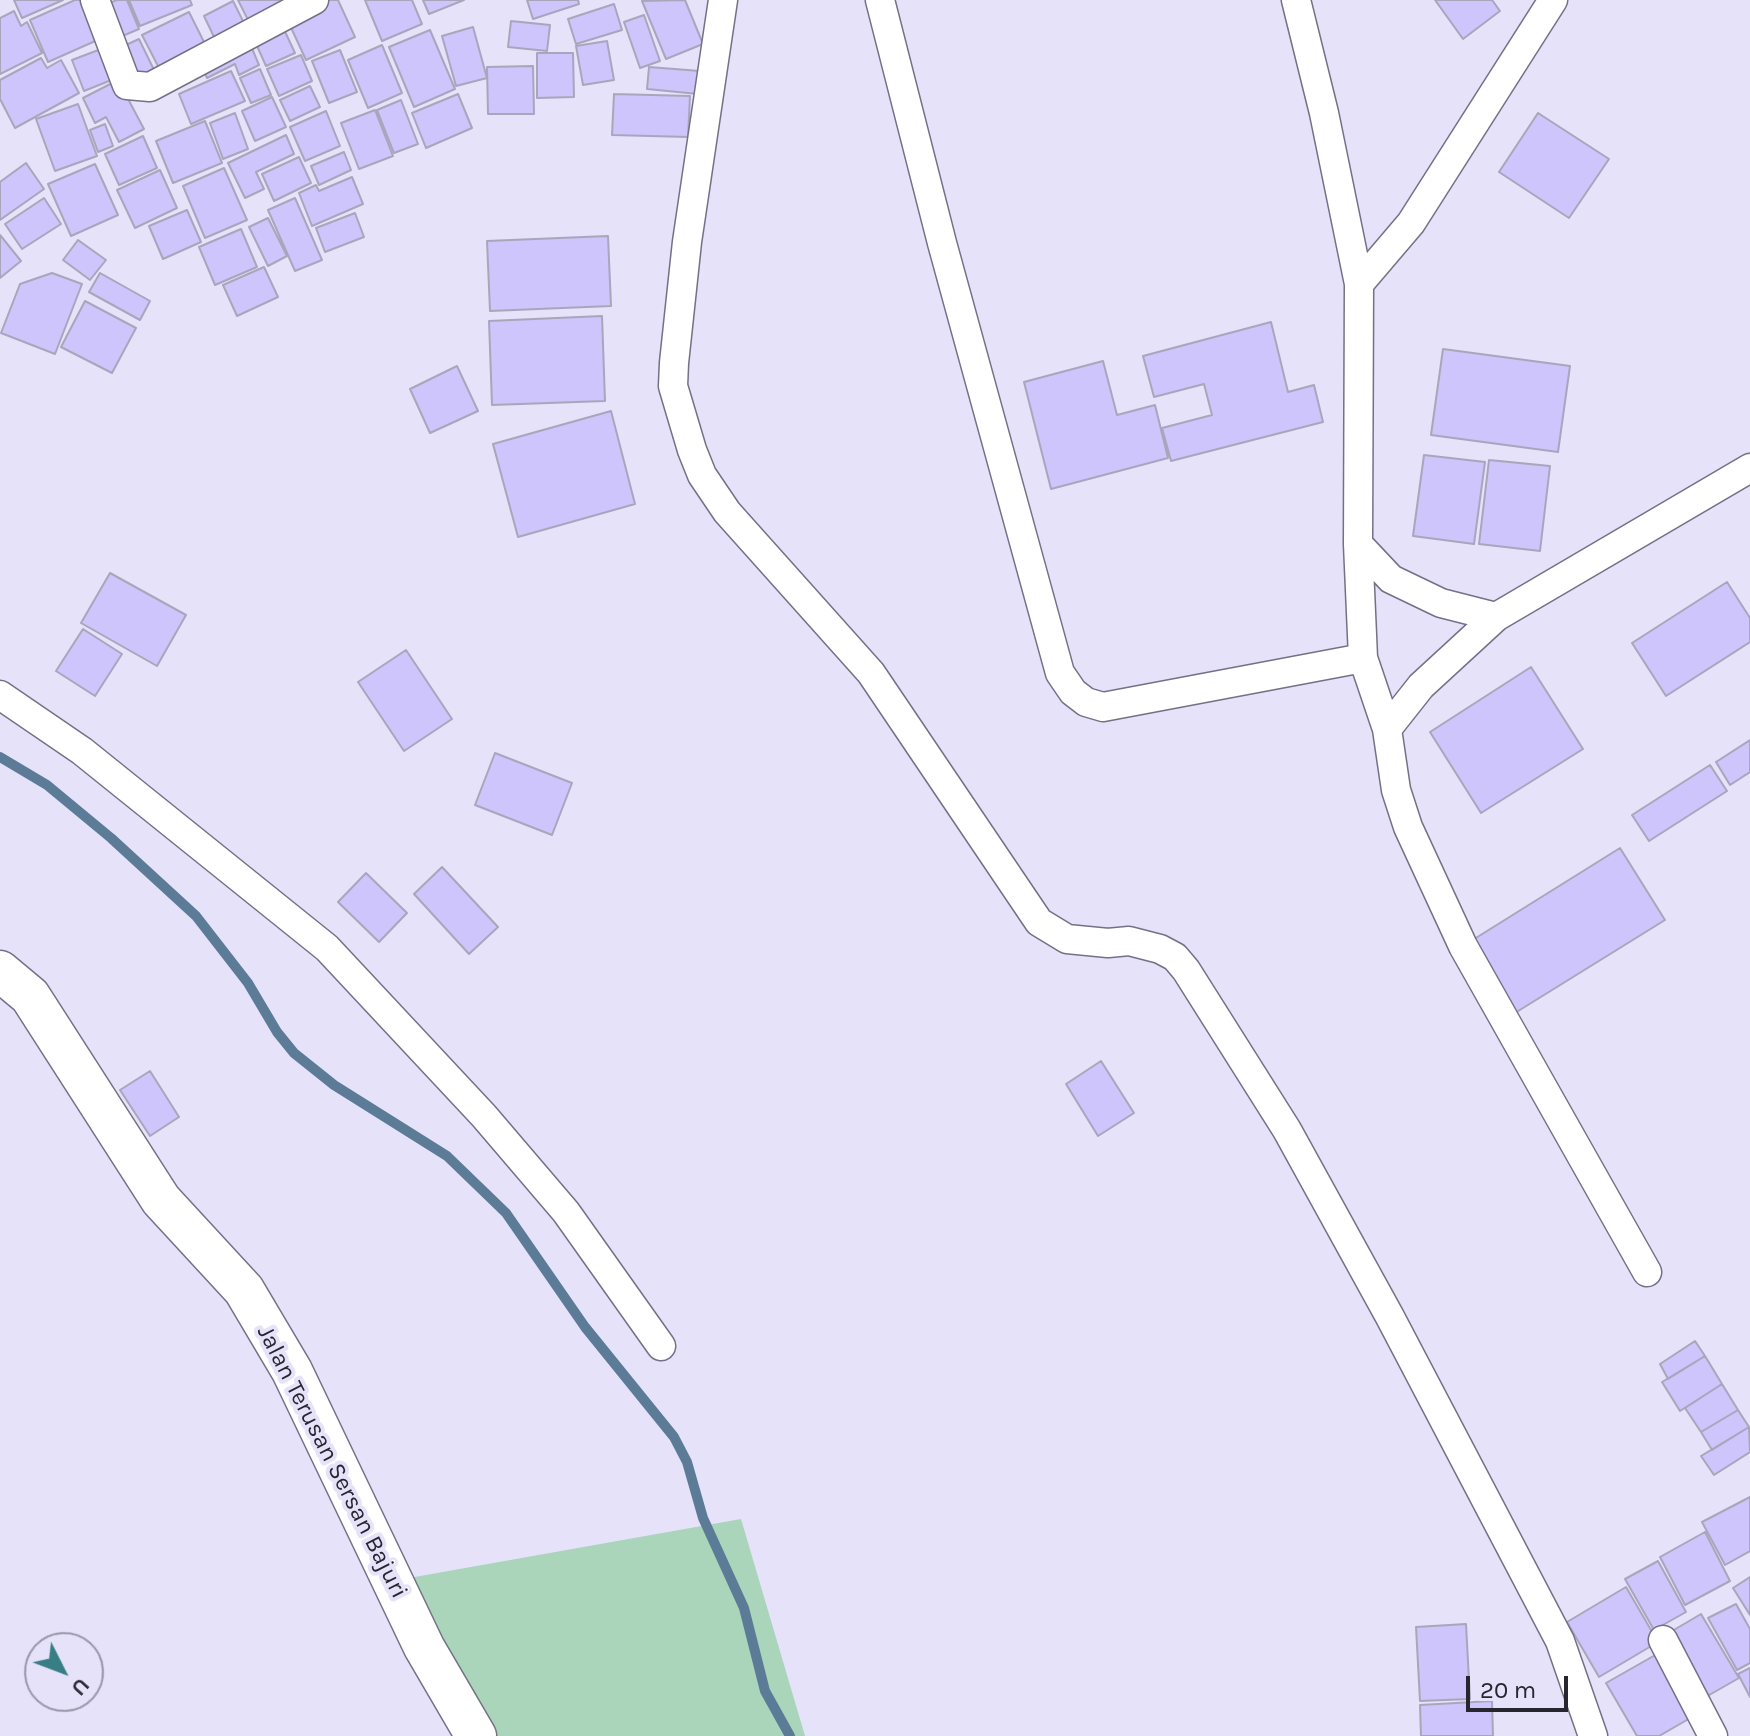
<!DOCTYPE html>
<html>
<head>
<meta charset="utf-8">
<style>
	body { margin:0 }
	#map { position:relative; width:1750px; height:1736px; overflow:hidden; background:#e5e2fa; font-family:Karla,sans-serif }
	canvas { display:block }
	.north { position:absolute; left:24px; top:1632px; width:80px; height:80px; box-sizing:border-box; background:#e5e2fa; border:2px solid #9997a9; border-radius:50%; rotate:132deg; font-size:22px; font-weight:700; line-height:32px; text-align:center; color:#27262f }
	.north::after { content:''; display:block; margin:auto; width:28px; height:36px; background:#377f85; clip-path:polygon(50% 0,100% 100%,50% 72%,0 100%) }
	.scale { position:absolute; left:1466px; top:1676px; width:102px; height:36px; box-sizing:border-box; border:4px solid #27262f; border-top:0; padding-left:10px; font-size:24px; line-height:28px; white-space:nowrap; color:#27262f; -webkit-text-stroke:6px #e5e2fa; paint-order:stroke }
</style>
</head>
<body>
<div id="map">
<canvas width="1750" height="1736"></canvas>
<div class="north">U</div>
<div class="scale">20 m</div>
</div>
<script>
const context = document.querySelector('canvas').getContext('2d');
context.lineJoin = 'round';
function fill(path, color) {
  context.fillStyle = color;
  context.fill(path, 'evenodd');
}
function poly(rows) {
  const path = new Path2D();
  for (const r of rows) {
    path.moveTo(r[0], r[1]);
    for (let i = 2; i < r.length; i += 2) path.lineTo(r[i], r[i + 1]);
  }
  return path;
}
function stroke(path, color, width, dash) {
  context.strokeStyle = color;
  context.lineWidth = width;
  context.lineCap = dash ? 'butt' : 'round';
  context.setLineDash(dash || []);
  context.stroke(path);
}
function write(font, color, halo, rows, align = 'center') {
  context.font = font + ' Karla,sans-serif';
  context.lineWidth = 8;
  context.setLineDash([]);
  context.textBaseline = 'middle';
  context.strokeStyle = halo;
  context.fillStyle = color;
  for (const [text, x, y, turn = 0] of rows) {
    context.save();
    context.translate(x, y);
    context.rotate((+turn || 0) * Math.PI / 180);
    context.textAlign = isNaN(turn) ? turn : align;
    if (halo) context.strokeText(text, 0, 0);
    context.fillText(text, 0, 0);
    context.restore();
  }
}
fill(poly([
	[741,1519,805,1736,484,1736,409,1578]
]), '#aad5bb');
stroke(poly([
	[0,757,47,785,111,838,196,916,248,983,277,1032,294,1053,334,1085,447,1156,506,1213,585,1327,674,1437,687,1462,703,1518,744,1608,765,1691,790,1736]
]), '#5b7b97', 10);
const building = poly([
	[14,0,63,0,22,18,14,0],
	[75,0,86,0,102,38,48,62,30,20,75,0],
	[117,0,127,0,139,29,120,37,107,4,117,0],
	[129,0,190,0,192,5,140,26,129,0],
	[238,0,291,0,249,22,238,0],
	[328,0,338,0,355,37,306,60,287,19,328,0],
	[365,0,412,0,422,24,382,41,365,0],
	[423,0,464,0,429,14,423,0],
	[527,0,578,0,579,4,533,19,527,0],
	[685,0,703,44,666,59,642,1,685,0],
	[1435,0,1492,0,1500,11,1463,39,1435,0],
	[233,1,245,25,215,39,204,16,233,1],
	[614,4,622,30,576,44,568,19,614,4],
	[14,11,21,26,27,22,42,53,0,74,0,18,14,11],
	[189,12,205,44,159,68,142,35,189,12],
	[644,15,660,61,640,68,624,22,644,15],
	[511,21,550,25,547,51,508,47,511,21],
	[281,23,295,53,266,66,253,37,281,23],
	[473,27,487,78,456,86,442,36,473,27],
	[430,30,455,89,414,107,389,47,430,30],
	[139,39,154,70,129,82,115,50,139,39],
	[248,39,259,65,239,75,235,64,207,78,200,62,248,39],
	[607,41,614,80,583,85,576,46,607,41],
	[382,45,402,93,368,108,348,60,382,45],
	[101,49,114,79,84,91,72,60,101,49],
	[340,50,357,92,329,103,312,61,340,50],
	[537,53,573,53,574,97,537,98,537,53],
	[301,55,312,81,279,96,267,69,301,55],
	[41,58,47,68,61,60,79,93,15,128,0,99,0,80,41,58],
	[533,66,534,114,488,114,487,67,533,66],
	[649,67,700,71,698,94,647,89,649,67],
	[260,69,271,95,251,103,240,78,260,69],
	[231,71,245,101,191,124,179,94,231,71],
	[118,80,144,129,119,142,106,117,95,123,83,98,118,80],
	[310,86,320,107,290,121,280,100,310,86],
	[458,94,472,128,426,148,412,113,458,94],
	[614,94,690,96,688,137,612,135,614,94],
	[272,97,286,127,255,141,242,111,272,97],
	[401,100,418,144,394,153,377,110,401,100],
	[78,104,97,156,55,171,36,119,78,104],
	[375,110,393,156,359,169,341,123,375,110],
	[326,111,340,146,305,161,290,127,326,111],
	[235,113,248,149,223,159,210,123,235,113],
	[1538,113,1609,159,1569,218,1499,172,1538,113],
	[205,121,222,163,173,183,156,141,205,121],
	[105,124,113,146,98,152,90,130,105,124],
	[286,135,294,154,256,172,264,189,245,198,228,163,286,135],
	[143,136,157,168,119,185,105,154,143,136],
	[344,152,351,170,319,185,311,166,344,152],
	[299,157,311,183,274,201,262,174,299,157],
	[26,163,44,189,0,220,0,182,26,163],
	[95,164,118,215,71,236,48,184,95,164],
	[224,168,247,220,205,238,183,186,224,168],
	[160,170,177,208,135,228,117,190,160,170],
	[352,177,363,204,312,226,299,193,316,185,319,191,352,177],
	[44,198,61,224,22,249,5,224,44,198],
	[295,198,322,260,295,271,268,210,295,198],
	[187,210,201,242,163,259,149,226,187,210],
	[355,213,364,237,325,252,316,228,355,213],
	[268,218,287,256,268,266,249,227,268,218],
	[241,229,257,267,215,285,199,247,241,229],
	[0,235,21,261,0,278,0,235],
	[608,236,611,306,490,311,487,241,608,236],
	[78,240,106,260,90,280,63,260,78,240],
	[264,267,278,297,237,316,223,285,264,267],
	[52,273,82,284,55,354,1,333,20,284,52,273],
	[100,273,150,301,140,320,89,292,100,273],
	[85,301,136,328,112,373,61,347,85,301],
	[602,316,605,401,492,405,489,321,602,316],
	[1271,322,1288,392,1314,385,1323,422,1171,461,1162,428,1212,415,1204,384,1154,397,1143,356,1271,322],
	[1443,349,1570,366,1558,452,1431,435,1443,349],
	[1103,361,1117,415,1155,405,1168,458,1051,489,1024,382,1103,361],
	[457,366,478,411,430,433,410,389,457,366],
	[611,411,635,504,518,537,493,444,611,411],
	[1424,455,1485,462,1474,544,1413,536,1424,455],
	[1489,460,1550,466,1540,551,1479,544,1489,460],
	[110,573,186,615,157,666,81,623,110,573],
	[1727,582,1750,618,1750,642,1666,696,1632,643,1727,582],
	[83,629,122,654,95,696,56,671,83,629],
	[406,650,452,719,404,751,358,682,406,650],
	[1531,667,1583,749,1481,813,1430,732,1531,667],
	[1750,740,1750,772,1730,785,1716,762,1750,740],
	[495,753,572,783,552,835,475,805,495,753],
	[1710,765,1727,791,1649,841,1632,815,1710,765],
	[1620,848,1665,920,1515,1013,1471,941,1620,848],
	[442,867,498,927,469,954,414,894,442,867],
	[366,873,407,913,379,942,338,902,366,873],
	[1101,1061,1134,1113,1098,1136,1066,1084,1101,1061],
	[150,1071,179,1117,150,1136,120,1090,150,1071],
	[1695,1341,1705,1356,1668,1379,1660,1364,1695,1341],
	[1705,1356,1722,1384,1680,1411,1662,1382,1705,1356],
	[1722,1384,1738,1410,1701,1432,1685,1408,1722,1384],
	[1738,1410,1749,1427,1712,1450,1701,1432,1738,1410],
	[1749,1427,1750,1452,1714,1475,1701,1456,1749,1427],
	[1750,1497,1750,1551,1725,1565,1702,1522,1750,1497],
	[1705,1532,1730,1581,1685,1605,1660,1557,1705,1532],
	[1658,1561,1686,1612,1654,1630,1625,1579,1658,1561],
	[1750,1577,1750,1615,1733,1588,1750,1577],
	[1626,1587,1658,1642,1599,1677,1567,1622,1626,1587],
	[1736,1604,1750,1629,1750,1663,1737,1670,1708,1618,1736,1604],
	[1701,1614,1739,1678,1704,1698,1667,1634,1701,1614],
	[1466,1624,1470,1699,1420,1701,1416,1627,1466,1624],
	[1664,1650,1699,1713,1659,1736,1637,1736,1606,1683,1664,1650],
	[1750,1668,1750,1697,1738,1674,1750,1668],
	[1492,1701,1493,1736,1421,1736,1420,1705,1492,1701]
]);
fill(building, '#cdc5fb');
stroke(building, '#a9a6bc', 2);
const street = poly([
	[95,0,127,85,150,87,314,0],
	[723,0,687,242,674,363,673,386,692,450,702,475,727,512,871,673,1039,922,1067,939,1108,943,1129,941,1160,949,1175,957,1186,970,1287,1130,1390,1317,1560,1641,1593,1736],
	[880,0,942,243,1060,673,1073,692,1086,702,1103,707,1363,658],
	[1296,0,1324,113,1359,284,1358,544,1391,579,1441,603,1496,617,1750,468],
	[1359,284,1411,223,1553,0],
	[1358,544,1363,658,1387,729,1396,790,1408,827,1463,946,1647,1272],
	[0,695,82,751,327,948,484,1116,566,1212,661,1346],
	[1387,729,1421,686,1496,617],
	[1663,1640,1713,1736]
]);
const secondary = poly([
	[0,971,30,996,161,1200,244,1290,292,1371,424,1647,476,1736]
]);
stroke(street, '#747186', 31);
stroke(secondary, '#747186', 43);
stroke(street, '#fff', 28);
stroke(secondary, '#fff', 40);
write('24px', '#27262f', '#e5e2fa', [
	["Jalan Terusan Sersan Bajuri",332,1462,63]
]);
</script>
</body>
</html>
